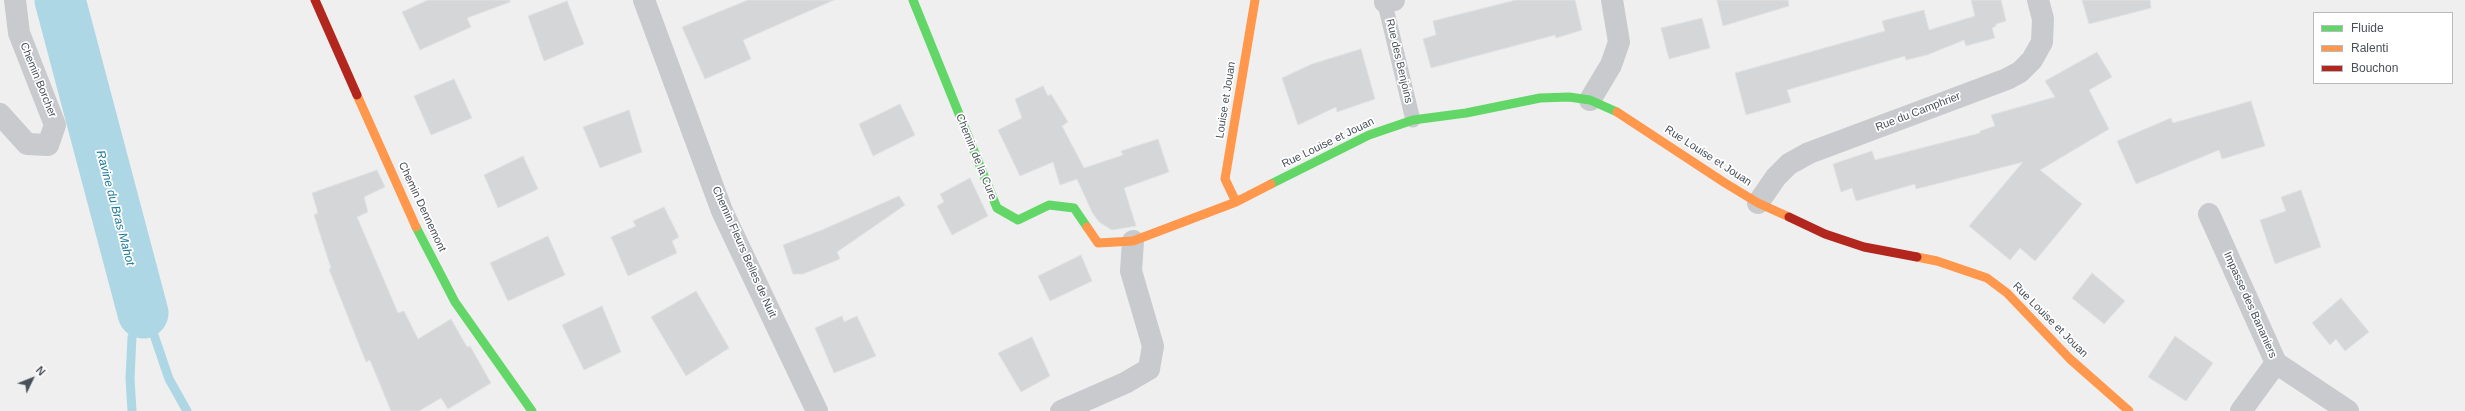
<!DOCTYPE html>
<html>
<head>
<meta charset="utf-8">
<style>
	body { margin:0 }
	#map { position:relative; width:2465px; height:411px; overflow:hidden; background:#efefef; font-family:Arial,sans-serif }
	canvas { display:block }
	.legend { position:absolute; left:2313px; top:12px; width:140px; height:72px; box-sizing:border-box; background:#fff; border:1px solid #b6b9bd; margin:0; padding:5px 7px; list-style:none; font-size:12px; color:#485059 }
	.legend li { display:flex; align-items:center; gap:8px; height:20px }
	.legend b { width:20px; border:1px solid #b6b9bd }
	.north { position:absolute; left:12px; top:359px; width:40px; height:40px; -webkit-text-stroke:3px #fff; paint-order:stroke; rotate:47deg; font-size:11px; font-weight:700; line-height:16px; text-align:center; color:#485059 }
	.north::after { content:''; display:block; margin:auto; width:14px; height:18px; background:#485059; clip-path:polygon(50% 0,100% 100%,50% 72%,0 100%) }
</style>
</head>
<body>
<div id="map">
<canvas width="2465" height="411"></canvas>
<ul class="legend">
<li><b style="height:5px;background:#63d668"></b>Fluide</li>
<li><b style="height:5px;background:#ff974d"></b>Ralenti</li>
<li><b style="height:5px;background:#b3261e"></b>Bouchon</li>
</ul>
<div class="north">N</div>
</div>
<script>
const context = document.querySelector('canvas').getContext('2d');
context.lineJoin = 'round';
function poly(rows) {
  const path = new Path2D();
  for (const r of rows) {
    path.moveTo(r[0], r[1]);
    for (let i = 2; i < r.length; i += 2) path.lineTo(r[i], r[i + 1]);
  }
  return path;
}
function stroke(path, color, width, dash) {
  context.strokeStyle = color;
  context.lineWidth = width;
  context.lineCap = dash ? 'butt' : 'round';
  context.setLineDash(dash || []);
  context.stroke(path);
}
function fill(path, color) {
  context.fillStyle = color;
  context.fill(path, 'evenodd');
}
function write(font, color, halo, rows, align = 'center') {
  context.font = font + ' Arial,sans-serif';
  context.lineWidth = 3.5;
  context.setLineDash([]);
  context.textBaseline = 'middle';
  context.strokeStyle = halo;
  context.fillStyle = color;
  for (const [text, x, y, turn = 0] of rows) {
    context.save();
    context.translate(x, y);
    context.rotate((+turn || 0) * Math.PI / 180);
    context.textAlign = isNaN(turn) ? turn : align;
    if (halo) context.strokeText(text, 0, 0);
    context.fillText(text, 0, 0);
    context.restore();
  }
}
stroke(poly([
	[143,313,154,335,169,379,187,411],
	[132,411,130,378,132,337,143,313]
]), '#aed7e6', 9);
stroke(poly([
	[60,0,143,313]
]), '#aed7e6', 51);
const building = poly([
	[428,0,510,0,510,2,467,18,471,27,420,50,402,12,428,0],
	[748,0,834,0,743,40,751,59,705,79,682,27,748,0],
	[1516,0,1575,0,1582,30,1556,38,1555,35,1431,68,1423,39,1436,35,1433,21,1516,0],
	[1717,0,1788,0,1789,6,1723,26,1717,0],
	[1971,0,2001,0,2006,21,1996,24,1996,26,1992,28,1995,38,1966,46,1964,40,1927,55,1906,60,1905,56,1787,90,1791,102,1746,115,1735,73,1885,31,1882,21,1924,10,1929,30,1975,16,1971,0],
	[2082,0,2150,0,2151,8,2089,24,2082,0],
	[567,1,584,44,544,61,528,16,567,1],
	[1702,18,1710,48,1669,59,1661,28,1702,18],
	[1361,49,1375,99,1337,112,1336,107,1298,125,1282,78,1312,64,1361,49],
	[2097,52,2112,77,2089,90,2109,129,2040,170,2082,204,2035,261,2020,248,2010,260,1969,226,2023,162,1916,189,1915,184,1856,201,1852,188,1841,192,1833,164,1872,151,1875,160,1980,133,1980,131,1995,126,1991,115,2055,97,2045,81,2097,52],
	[454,79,472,118,431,135,414,96,454,79],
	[1043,86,1048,96,1051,94,1068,122,1062,126,1084,168,1123,155,1121,151,1158,139,1169,172,1124,188,1136,226,1112,230,1099,222,1092,212,1077,179,1060,185,1053,162,1020,176,998,130,1022,118,1015,99,1043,86],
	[2251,101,2265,146,2222,159,2219,150,2136,184,2117,141,2171,118,2173,123,2251,101],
	[900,104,915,135,873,156,859,124,900,104],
	[629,110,642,152,600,168,583,127,629,110],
	[523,156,538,189,498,208,484,175,523,156],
	[377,170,385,187,364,197,368,212,357,217,398,313,404,311,418,339,451,319,467,347,470,346,491,383,448,409,441,398,419,411,391,411,370,360,366,362,329,269,331,268,314,215,318,213,312,193,377,170],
	[970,178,988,216,952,235,937,206,944,202,940,194,970,178],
	[2301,190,2321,247,2275,264,2260,220,2286,211,2281,197,2301,190],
	[899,196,905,205,837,252,840,259,803,274,793,274,783,245,822,230,899,196],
	[664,207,679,237,672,241,677,253,628,276,611,237,636,226,633,221,664,207],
	[548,236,565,275,508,301,490,263,548,236],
	[1081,255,1092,281,1050,301,1038,276,1081,255],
	[2092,273,2125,301,2104,324,2072,298,2092,273],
	[696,291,729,348,686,376,651,317,696,291],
	[2341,298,2369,332,2345,351,2336,339,2330,345,2312,323,2341,298],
	[602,306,621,352,584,370,562,325,602,306],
	[842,316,844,322,857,316,876,356,834,373,815,328,842,316],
	[2175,336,2213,363,2186,401,2148,377,2175,336],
	[1032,337,1050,376,1021,392,998,353,1032,337]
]);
fill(building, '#d5d6d8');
stroke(building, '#e0e1e2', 1);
stroke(poly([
	[1384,0,1413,120]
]), '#c9cacd', 15);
stroke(poly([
	[644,0,722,211,817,411],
	[1385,2,1394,0],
	[1590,100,1611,65,1619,42,1612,0],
	[0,114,27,144,48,145,55,125,19,33,15,0],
	[1758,203,1776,177,1789,164,1809,153,2007,79,2020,72,2032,60,2042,42,2043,19,2038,0],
	[2209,214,2276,363,2241,411],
	[2276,363,2348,411],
	[1061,411,1125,383,1149,369,1153,346,1131,271,1133,241]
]), '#c9cacd', 22);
stroke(poly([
	[913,0,997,208,1018,220,1049,205,1074,208,1087,227],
	[1271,184,1369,135,1413,120,1466,113,1540,98,1569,97,1590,100,1617,112],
	[416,227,455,302,532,411]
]), '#63d668', 9);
stroke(poly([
	[357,95,416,227],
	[1617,112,1725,183,1758,203,1789,217],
	[1236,202,1225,179,1255,0],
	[1087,227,1098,243,1133,241,1236,202,1271,184],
	[1917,257,1937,261,1987,278,2007,293,2070,359,2129,411]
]), '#ff974d', 9);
stroke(poly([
	[315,0,357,95],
	[1789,217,1825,234,1864,247,1917,257]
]), '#b3261e', 9);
write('11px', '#485059', '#fff', [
	["Rue des Benjoins",1399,61,77],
	["Chemin Borcher",38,80,68],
	["Louise et Jouan",1226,100,-81],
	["Rue du Camphrier",1918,112,-21],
	["Rue Louise et Jouan",1328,143,-26],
	["Rue Louise et Jouan",1708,156,33],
	["Chemin de la Cure",976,157,68],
	["Chemin Dennemont",422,207,65],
	["Chemin Fleurs Belles de Nuit",744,252,66],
	["Impasse des Bananiers",2250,305,66],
	["Rue Louise et Jouan",2050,320,45]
]);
write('italic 12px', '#1c7898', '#fff', [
	["Ravine du Bras Mahot",115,208,75]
]);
</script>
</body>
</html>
